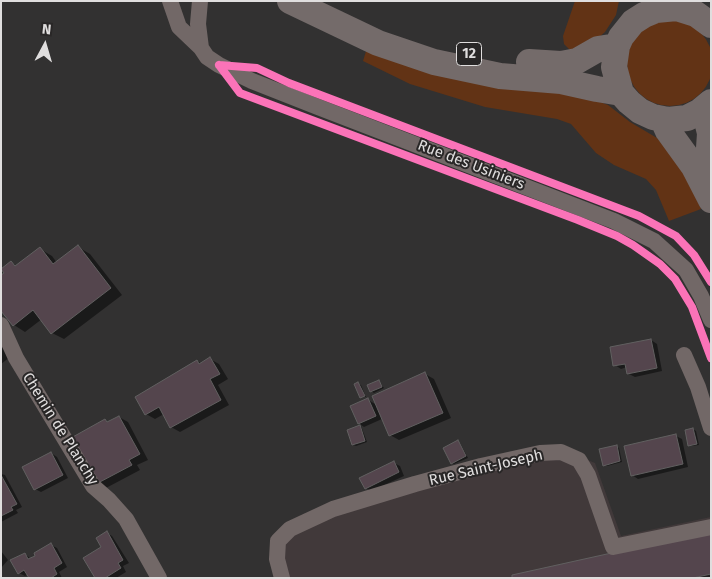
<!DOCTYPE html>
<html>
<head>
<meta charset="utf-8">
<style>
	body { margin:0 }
	#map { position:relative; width:712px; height:579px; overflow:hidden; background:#323131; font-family:"Fira Sans",sans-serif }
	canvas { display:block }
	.frame { position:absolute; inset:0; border:2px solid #e0dede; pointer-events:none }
	.north { position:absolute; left:20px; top:20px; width:50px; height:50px; -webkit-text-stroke:4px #292727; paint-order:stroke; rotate:6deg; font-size:14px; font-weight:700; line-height:20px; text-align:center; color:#e0dede }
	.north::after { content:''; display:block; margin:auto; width:18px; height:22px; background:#e0dede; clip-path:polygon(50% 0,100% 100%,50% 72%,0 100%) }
</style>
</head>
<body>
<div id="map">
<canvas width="712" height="579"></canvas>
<div class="frame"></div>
<div class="north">N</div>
</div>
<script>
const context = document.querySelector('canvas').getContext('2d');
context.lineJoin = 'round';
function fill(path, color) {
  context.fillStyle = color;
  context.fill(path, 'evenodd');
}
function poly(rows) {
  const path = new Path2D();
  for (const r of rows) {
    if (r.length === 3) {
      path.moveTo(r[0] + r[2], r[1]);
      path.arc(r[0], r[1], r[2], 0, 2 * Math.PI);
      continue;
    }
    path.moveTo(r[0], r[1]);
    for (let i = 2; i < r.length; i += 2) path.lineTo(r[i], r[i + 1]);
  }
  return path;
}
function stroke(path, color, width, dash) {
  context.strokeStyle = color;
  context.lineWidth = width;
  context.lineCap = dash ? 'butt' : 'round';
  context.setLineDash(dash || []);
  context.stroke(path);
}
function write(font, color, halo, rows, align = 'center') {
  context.font = font + ' "Fira Sans",sans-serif';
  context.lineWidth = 4;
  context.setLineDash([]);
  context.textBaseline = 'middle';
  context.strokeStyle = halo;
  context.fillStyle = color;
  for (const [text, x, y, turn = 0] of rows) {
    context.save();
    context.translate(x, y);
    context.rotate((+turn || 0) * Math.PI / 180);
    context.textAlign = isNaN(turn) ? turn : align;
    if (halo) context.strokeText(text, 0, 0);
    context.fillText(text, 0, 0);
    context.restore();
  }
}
fill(poly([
	[585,459,595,463,621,536,711,517,711,578,277,578,275,540,474,461]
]), '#41393a');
fill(poly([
	[575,1,619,1,616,15,605,32,589,46,572,52,564,44,563,36],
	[670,63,43],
	[367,48,584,96,608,105,630,122,657,138,672,155,691,185,701,209,669,221,656,190,646,179,614,165,596,153,571,124,557,119,485,107,410,84,363,61]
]), '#623315');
fill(poly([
	[78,247,90,254,122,295,64,339,52,333,42,319,25,332,14,325,6,273,12,263,17,266,40,249,52,256,57,263],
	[651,340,657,344,662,371,635,377,629,374,627,367,621,369,615,365,611,348],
	[1,346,10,357,1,364],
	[210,359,219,364,228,379,218,385,229,405,180,432,171,427,164,414,155,419,146,414,197,361,202,364],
	[425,374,434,379,451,418,399,440,390,435,382,419,364,427,358,423,368,400,377,405],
	[378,381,384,388,374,393,371,391],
	[358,384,361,385,366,397,361,397],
	[119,417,128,422,148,460,137,465,140,470,106,488,97,483,105,420,109,422],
	[361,426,367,442,356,446,353,445,348,431],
	[693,429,696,431,699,445,692,446,689,445],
	[676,436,682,439,688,467,638,479,632,475],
	[458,442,460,443,468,458,454,464,452,463],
	[616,446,619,448,622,462,607,466,604,465],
	[51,453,57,457,68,478,41,492,35,489],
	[394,463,400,466,404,476,371,491,366,488],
	[1,474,5,475,22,507,16,510,18,513,1,522],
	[711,532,711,578,514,578],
	[107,533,112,536,129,563,123,566,126,572,116,578,96,578],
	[51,545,57,548,67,567,59,572,62,578,30,578,28,574,25,576,19,573,25,554,31,559],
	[1,551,8,560,1,568]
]), '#0007');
const building = poly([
	[78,245,111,288,51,334,33,310,13,326,1,311,1,275,4,273,1,269,11,261,15,266,40,247,53,264,78,245],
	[651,339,657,368,627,374,625,364,613,366,610,347,651,339],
	[210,357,220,374,210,379,221,400,170,428,159,407,145,415,135,397,197,360,199,364,210,357],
	[425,372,443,413,389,436,372,396,425,372],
	[379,380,382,387,370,392,367,385,379,380],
	[358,382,365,396,360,398,354,384,358,382],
	[368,398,376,416,358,424,350,406,368,398],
	[119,416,140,454,129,460,132,465,96,484,71,438,105,419,107,422,119,416],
	[360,425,365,441,352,445,347,430,360,425],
	[693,428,697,444,688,446,685,430,693,428],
	[676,434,683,464,631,476,624,446,676,434],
	[458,440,466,456,451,464,443,448,458,440],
	[617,445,620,461,603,466,599,449,617,445],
	[51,452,63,475,34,490,22,467,51,452],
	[394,461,399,472,365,489,359,478,394,461],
	[1,475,17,504,11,507,13,510,1,516,1,475],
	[107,531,123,560,118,563,121,568,105,578,95,578,83,558,101,547,96,538,107,531],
	[711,531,711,574,693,578,512,578,512,575,711,531],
	[51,543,62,563,54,568,57,574,51,578,29,578,24,570,18,574,10,560,25,553,28,559,35,556,34,553,51,543]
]);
fill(building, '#54454d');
stroke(building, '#616060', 1);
stroke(poly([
	[170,1,179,27,201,48,207,57,219,65,252,81,318,107,614,221,654,241,686,270,701,296,711,320],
	[200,1,198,24,201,48],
	[1,325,16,358,93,486,109,500,126,519,159,578],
	[684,355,698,387,711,428],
	[282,578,277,559,278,541,290,529,333,509,415,484,481,466,540,453,561,452,579,460,588,475,613,547,711,527]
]), '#726867', 16);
stroke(poly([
	[290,1,378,43,434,62,500,76,561,81,597,89,621,93],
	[711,25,696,14,677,8,656,10,644,15,633,22,621,37,617,46,614,67,621,93,629,102,640,111,653,117,668,120,687,118,699,112,711,102],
	[529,62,561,64,577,61,598,49,617,46],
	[704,109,710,133,709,148,711,173],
	[663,120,668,131,694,167,711,200]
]), '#746b6a', 26);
stroke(poly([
	[219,65,240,93,578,220,617,236,633,245,660,264,675,279,692,307,711,358],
	[219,65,257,68,289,83,639,216,676,236,694,255,711,282]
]), '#fb73b8', 8);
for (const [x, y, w] of [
	[469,54,25]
]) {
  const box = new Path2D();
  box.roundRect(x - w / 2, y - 11.5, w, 23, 4);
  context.fillStyle = '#292727';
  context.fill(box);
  stroke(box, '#e0dede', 1);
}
write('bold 14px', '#e0dede', null, [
	["12",469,54]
]);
write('15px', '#e0dede', '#292727', [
	["Rue des Usiniers",471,165,21],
	["Chemin de Planchy",60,429,58],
	["Rue Saint-Joseph",486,468,-13]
]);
</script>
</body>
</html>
